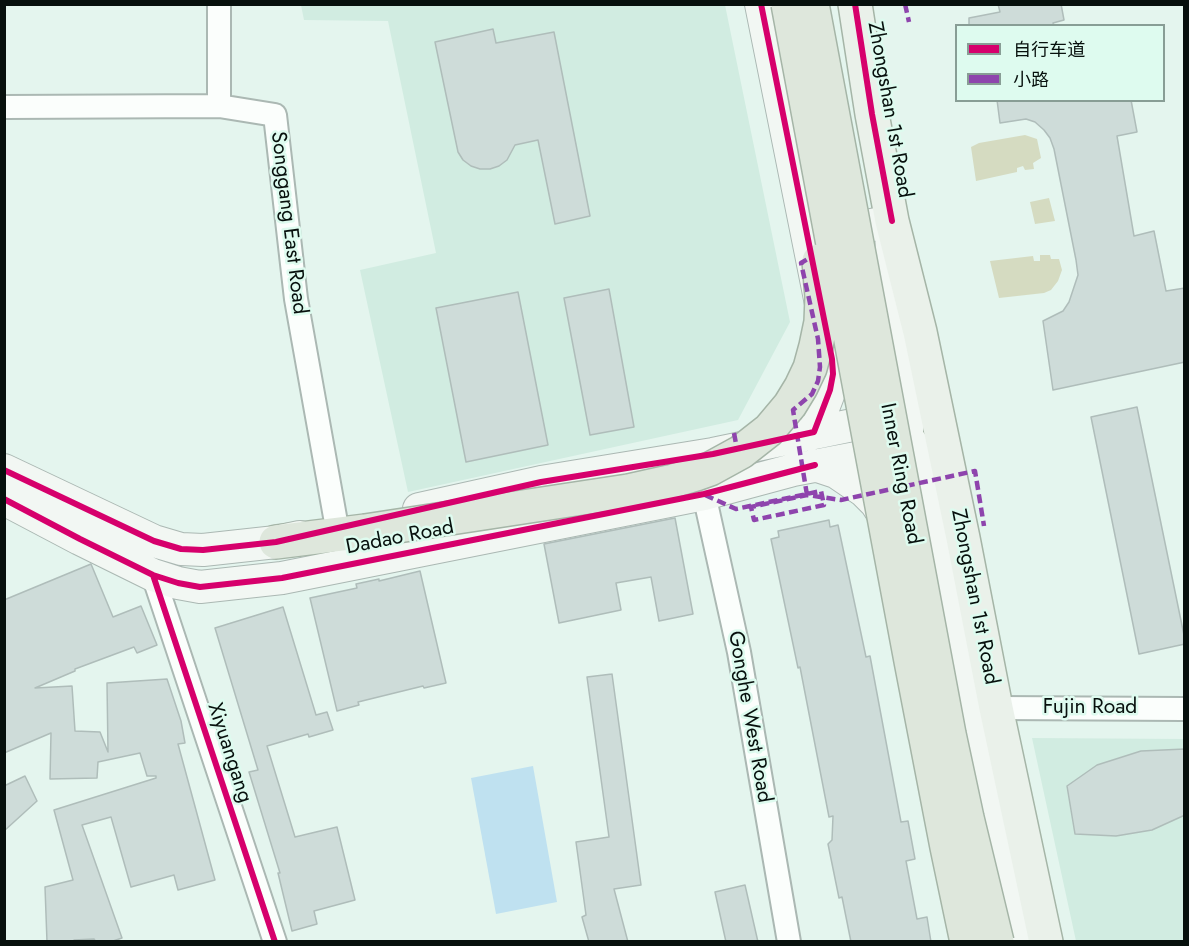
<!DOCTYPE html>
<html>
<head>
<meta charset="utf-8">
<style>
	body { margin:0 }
	#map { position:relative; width:1189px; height:946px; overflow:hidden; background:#e4f5ee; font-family:Jost,"Noto Sans SC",sans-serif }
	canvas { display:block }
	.frame { position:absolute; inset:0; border:6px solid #07100d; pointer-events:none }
	.legend { position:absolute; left:955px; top:24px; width:210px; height:78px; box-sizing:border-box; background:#defbef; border:2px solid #889d95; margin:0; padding:8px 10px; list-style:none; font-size:18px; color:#07100d }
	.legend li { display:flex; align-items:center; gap:12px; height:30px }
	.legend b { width:30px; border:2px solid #889d95 }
</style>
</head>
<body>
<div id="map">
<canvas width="1189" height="946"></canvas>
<div class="frame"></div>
<ul class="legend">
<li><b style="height:8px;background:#d6006c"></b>自行车道</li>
<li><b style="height:8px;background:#8e44ad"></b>小路</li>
</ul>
</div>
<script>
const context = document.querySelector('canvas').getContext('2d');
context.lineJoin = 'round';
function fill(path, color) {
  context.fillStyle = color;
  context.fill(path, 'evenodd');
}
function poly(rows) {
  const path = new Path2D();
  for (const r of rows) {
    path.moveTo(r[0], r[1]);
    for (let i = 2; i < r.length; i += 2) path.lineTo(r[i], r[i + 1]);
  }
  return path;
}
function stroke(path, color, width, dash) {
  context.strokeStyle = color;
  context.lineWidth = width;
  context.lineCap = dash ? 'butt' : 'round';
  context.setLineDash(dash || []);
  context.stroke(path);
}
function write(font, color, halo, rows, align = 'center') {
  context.font = font + ' Jost,sans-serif';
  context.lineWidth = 5;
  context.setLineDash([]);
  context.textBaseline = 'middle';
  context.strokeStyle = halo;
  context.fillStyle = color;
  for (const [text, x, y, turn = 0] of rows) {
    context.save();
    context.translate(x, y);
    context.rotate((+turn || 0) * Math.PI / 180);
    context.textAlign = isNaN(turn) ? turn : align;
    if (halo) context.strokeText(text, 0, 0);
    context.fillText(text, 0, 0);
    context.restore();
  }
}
fill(poly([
	[301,5,725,5,790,322,738,420,408,492,360,270,436,253,388,21,304,20],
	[1032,738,1184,739,1184,941,1076,941]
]), '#d1ece1');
fill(poly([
	[1025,135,1037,139,1041,158,1033,163,1034,169,1025,170,1023,166,1017,168,1017,172,976,181,971,147,979,143],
	[1049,198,1055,221,1035,224,1030,202],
	[1040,255,1050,255,1051,259,1059,259,1062,270,1058,281,1051,290,1044,293,999,298,990,261,1033,256,1034,261,1040,261]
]), '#d5dbc1');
fill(poly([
	[533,766,557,902,496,914,471,778]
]), '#bfe1f0');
const building = poly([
	[998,4,1061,4,1064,20,1053,23,1054,26,969,26,969,18,1000,12,998,4],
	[493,29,496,43,554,32,590,216,555,224,538,140,515,145,507,160,499,166,490,169,480,169,471,166,463,160,458,152,435,42,493,29],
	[997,100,1131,100,1137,132,1117,136,1134,236,1154,231,1166,291,1185,288,1185,362,1053,390,1043,321,1063,311,1069,302,1078,275,1076,260,1054,149,1050,138,1044,130,1035,122,1026,119,1000,123,997,100],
	[609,289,634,427,590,435,564,298,609,289],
	[518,292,548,445,466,462,436,308,518,292],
	[1137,407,1185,640,1185,644,1139,654,1091,417,1137,407],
	[675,518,693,614,659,621,651,577,616,583,621,610,559,623,544,544,675,518],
	[829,520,830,527,838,525,866,657,870,656,901,822,908,821,915,859,906,861,917,919,927,917,931,942,851,942,842,897,839,898,828,844,832,840,833,816,829,817,800,667,798,668,771,539,779,537,778,531,829,520],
	[91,564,113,617,141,606,157,645,137,653,134,647,75,669,75,671,35,688,72,686,75,731,100,732,108,752,107,683,167,679,181,721,185,743,178,744,215,880,178,890,174,875,131,887,111,817,82,825,122,938,110,942,96,942,94,939,74,940,74,942,47,942,45,887,73,880,54,810,156,778,156,776,147,776,140,753,98,762,97,778,50,779,51,733,4,753,4,600,91,564],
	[420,571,446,683,424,688,423,686,358,702,359,705,337,711,310,598,357,588,356,584,379,579,379,581,420,571],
	[283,607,316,715,327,712,333,730,309,737,308,734,267,746,295,837,337,827,355,900,314,911,317,924,292,931,278,873,280,873,249,772,258,770,215,628,283,607],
	[612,674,641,885,614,889,628,942,589,942,582,917,586,915,576,842,609,837,587,677,612,674],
	[1185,749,1185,815,1152,830,1116,836,1075,834,1067,786,1097,765,1141,751,1185,749],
	[25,776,37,801,4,831,4,786,25,776],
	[745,885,758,942,726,942,715,892,745,885]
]);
fill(building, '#cedcd9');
stroke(building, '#afbdba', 1.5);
const street = poly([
	[219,4,219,106],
	[4,107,219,106,275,115,296,299,337,528],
	[704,494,739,652,789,942],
	[153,575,275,942],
	[996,708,1184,709]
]);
const secondary = poly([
	[761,4,832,359,833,374,830,390,814,432],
	[815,465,836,472,864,491,876,503,888,522],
	[4,470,154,541,181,549,203,550,276,542,300,537],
	[4,499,80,539,153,575,178,583,200,587,282,578,704,494,793,470,877,454,894,446,902,439,907,430,909,419,909,385,891,263,892,221,841,231],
	[419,509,541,482,713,454,872,421,888,422,897,428,910,441,916,449,926,477,976,712,1030,942]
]);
const primary = poly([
	[855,4,872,114,892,221,920,332,963,538,996,708,1046,942]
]);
const highway = poly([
	[276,542,365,531]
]);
stroke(street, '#abb8b3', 26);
stroke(secondary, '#abb8b3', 34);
stroke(primary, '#a5b5a7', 36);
stroke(highway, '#a5b5a7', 36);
stroke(street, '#fbfefc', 22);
stroke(secondary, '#f2f7f3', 32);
stroke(primary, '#eaf1ea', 33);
stroke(highway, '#dee7dc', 33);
const highwayBridge = poly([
	[788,4,911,661,947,847,967,942],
	[812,4,949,734,967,818,997,942],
	[365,531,628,491,673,481,696,474,710,469,741,452,769,430,790,405,801,387,810,368,816,346,821,322,822,297,819,261]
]);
stroke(highwayBridge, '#a5b5a7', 36, []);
stroke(highwayBridge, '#dee7dc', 33);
stroke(poly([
	[905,4,909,22],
	[734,433,737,449],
	[705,495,736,509,821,491,824,505,754,520,751,507,807,495,841,500,975,471,984,526],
	[807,495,793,410,812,394,818,381,820,367,818,339,801,263,811,257]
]), '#8e44ad', 4.5, [9, 4.5]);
stroke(poly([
	[855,4,872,114,892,221],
	[4,470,154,541,181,549,203,550,276,542,541,482,713,454,814,432,830,390,833,374,832,359,761,4],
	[4,499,80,539,153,575,178,583,200,587,282,578,704,494,815,465],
	[153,575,275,942]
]), '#d6006c', 6);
write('21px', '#07100d', '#defbef', [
	["Zhongshan 1st Road",889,110,80],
	["Songgang East Road",288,223,83],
	["Inner Ring Road",900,474,79],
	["Dadao Road",400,538,-11],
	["Zhongshan 1st Road",974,597,79],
	["Fujin Road",1090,708],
	["Gonghe West Road",749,717,80],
	["Xiyuangang",229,753,72]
]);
</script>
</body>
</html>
